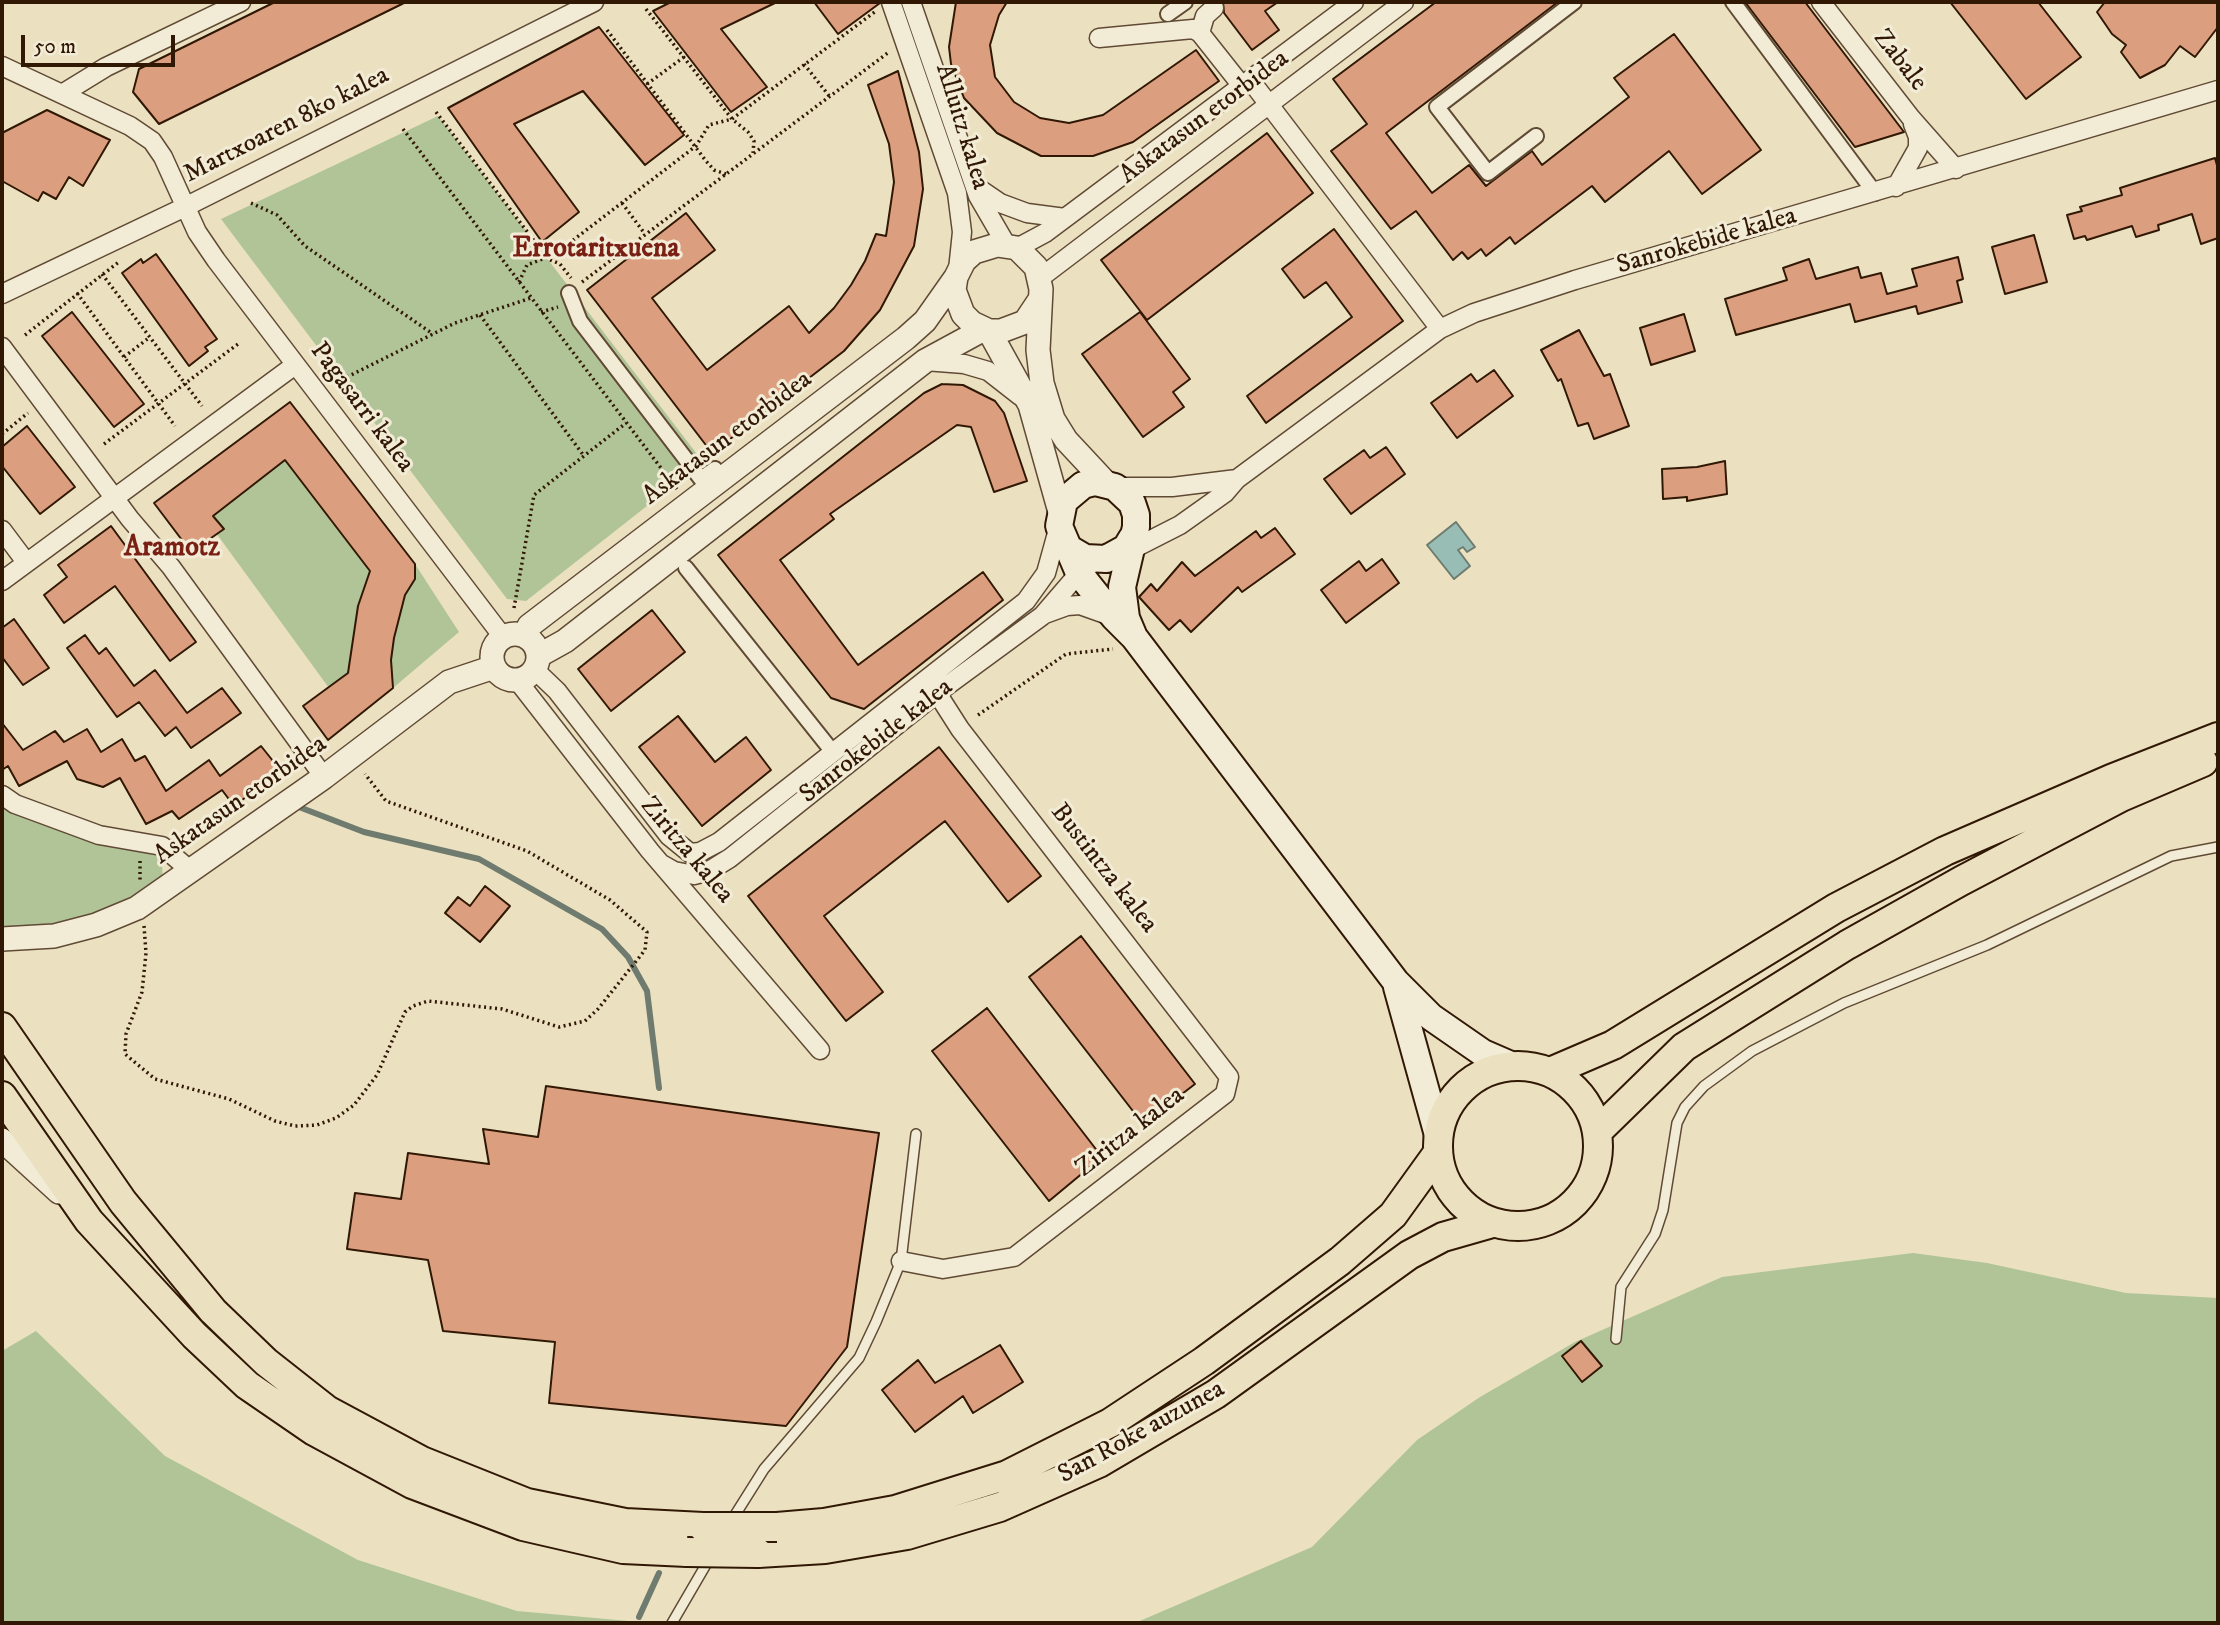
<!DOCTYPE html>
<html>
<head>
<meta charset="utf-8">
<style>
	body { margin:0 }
	#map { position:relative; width:2220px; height:1625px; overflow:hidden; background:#ebe1c1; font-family:"IM FELL DW Pica",serif }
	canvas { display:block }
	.frame { position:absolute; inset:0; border:4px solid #311805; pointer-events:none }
	.scale { position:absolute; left:21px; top:35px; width:154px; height:32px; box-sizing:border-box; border:4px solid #311805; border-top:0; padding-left:9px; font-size:21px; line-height:24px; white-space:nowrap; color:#311805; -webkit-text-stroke:5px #f2ecd7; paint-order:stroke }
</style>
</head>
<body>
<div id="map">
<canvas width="2220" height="1625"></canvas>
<div class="frame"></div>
<div class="scale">50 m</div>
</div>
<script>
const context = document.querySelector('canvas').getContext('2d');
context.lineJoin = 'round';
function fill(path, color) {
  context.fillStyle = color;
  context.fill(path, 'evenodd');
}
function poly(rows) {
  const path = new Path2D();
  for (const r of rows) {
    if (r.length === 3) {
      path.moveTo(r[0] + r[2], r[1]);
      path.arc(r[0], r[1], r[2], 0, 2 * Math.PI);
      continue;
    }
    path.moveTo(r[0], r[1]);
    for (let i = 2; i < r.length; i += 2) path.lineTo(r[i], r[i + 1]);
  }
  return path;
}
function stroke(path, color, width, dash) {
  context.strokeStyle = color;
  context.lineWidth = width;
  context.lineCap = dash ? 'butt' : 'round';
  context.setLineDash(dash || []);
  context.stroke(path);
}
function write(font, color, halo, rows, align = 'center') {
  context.font = font + ' "IM FELL DW Pica",serif';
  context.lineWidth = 6;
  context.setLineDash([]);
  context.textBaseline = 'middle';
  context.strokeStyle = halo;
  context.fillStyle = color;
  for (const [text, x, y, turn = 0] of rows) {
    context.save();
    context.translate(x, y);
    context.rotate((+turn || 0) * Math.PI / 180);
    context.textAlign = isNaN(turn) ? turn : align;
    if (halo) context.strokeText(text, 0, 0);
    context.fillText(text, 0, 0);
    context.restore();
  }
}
fill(poly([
	[438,116,703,462,526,601,507,599,221,219],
	[285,460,370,571,358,606,348,673,329,688,216,533,213,516],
	[415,564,459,632,393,688,391,660,394,638,405,595,415,579],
	[2,795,140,843,162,860,163,891,137,908,2,939],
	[1913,1253,1987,1263,2126,1293,2218,1298,2218,1623,1135,1623,1312,1547,1417,1440,1480,1397,1575,1342,1722,1277],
	[36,1331,165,1456,358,1560,517,1611,651,1623,2,1623,2,1351]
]), '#b1c498');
const water = poly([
	[1456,522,1475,547,1467,552,1463,547,1458,550,1470,566,1454,579,1427,545,1456,522]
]);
fill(water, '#98bdb4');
stroke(water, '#6f7b6e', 2);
stroke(poly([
	[299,807,364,832,479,859,602,929,628,957,647,991,659,1088],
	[639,1617,659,1573]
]), '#6f7b6e', 6);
const building = poly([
	[275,2,406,2,159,124,133,92,139,69,275,2],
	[671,2,777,2,721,29,767,87,731,112,653,11,671,2],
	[814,2,880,2,880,3,838,34,814,2],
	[956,2,1007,2,999,15,990,45,995,77,1014,102,1040,118,1069,123,1103,115,1196,50,1219,81,1133,142,1093,156,1041,156,997,133,964,98,951,64,949,47,956,2],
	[1223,2,1278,2,1265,11,1279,30,1252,50,1224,13,1223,2],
	[1436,2,1558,2,1386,133,1432,193,1469,165,1486,186,1532,151,1542,165,1629,97,1614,78,1674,34,1761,150,1702,194,1669,151,1605,202,1592,186,1515,244,1510,237,1486,256,1481,249,1468,259,1462,252,1453,260,1416,211,1391,229,1331,151,1367,124,1333,79,1436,2],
	[1745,2,1805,2,1904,132,1855,147,1745,2],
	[1950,2,2038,2,2081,57,2026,99,1950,2],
	[2105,2,2218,2,2218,27,2195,57,2180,46,2165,65,2140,78,2121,52,2126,45,2112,34,2097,12,2105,2],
	[599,27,684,135,645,165,583,91,514,124,579,212,542,242,448,108,599,27],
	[898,71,919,152,923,189,914,246,880,310,844,351,712,453,587,290,686,213,715,250,652,298,707,370,789,306,809,333,834,308,851,285,865,261,876,234,886,236,894,182,889,144,868,85,898,71],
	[47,110,110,140,83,186,69,177,56,199,43,192,38,201,2,181,2,133,47,110],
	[1267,133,1313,193,1147,320,1101,260,1267,133],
	[2215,158,2218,169,2218,238,2201,244,2192,214,2158,225,2159,230,2136,237,2132,226,2087,240,2085,236,2074,239,2067,215,2082,211,2080,207,2122,195,2120,188,2215,158],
	[1334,229,1403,321,1266,423,1247,396,1352,317,1326,282,1304,298,1282,269,1334,229],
	[2034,235,2047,282,2005,294,1992,247,2034,235],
	[156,254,217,339,205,347,208,351,189,366,122,273,141,259,143,263,156,254],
	[1958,257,1963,279,1957,281,1962,302,1918,314,1916,306,1855,322,1850,304,1736,335,1725,299,1787,280,1783,268,1809,259,1816,279,1858,267,1861,278,1881,273,1887,294,1917,286,1912,269,1958,257],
	[72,312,144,404,114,427,42,336,72,312],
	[1140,312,1190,379,1173,392,1184,407,1143,437,1082,354,1140,312],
	[1684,314,1695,351,1651,365,1640,328,1684,314],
	[1579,330,1604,376,1610,374,1629,426,1594,439,1588,423,1578,426,1561,379,1558,381,1541,350,1579,330],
	[1494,370,1513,396,1457,438,1431,403,1471,374,1477,382,1494,370],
	[942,384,963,385,995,401,1004,413,1027,481,994,492,971,427,957,425,830,514,834,519,780,560,858,665,983,572,1003,600,864,709,831,698,718,555,924,393,942,384],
	[290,402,415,564,415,579,405,595,394,638,391,660,393,688,328,740,303,706,348,673,358,606,370,571,285,460,213,516,224,529,191,552,154,503,290,402],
	[27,426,75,487,40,514,2,466,2,447,27,426],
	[1386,447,1405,474,1351,514,1324,479,1364,450,1370,458,1386,447],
	[1725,461,1727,494,1687,501,1687,497,1663,499,1662,469,1697,467,1725,461],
	[111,526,196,642,170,661,115,586,64,623,44,595,67,577,58,565,111,526],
	[1275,528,1295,554,1242,592,1238,587,1191,632,1180,620,1169,630,1139,597,1151,584,1157,591,1182,562,1195,576,1256,531,1261,538,1275,528],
	[1382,559,1399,583,1346,623,1321,590,1359,561,1366,571,1382,559],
	[652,610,685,652,611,711,578,669,652,610],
	[14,619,49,668,23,685,2,657,2,628,14,619],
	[85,635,99,654,106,648,134,686,155,670,187,713,222,688,241,713,191,748,176,727,165,736,139,702,117,717,67,648,85,635],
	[678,716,715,762,746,737,771,770,702,826,639,747,678,716],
	[2,723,23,750,55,731,64,742,87,729,101,752,122,739,135,761,145,756,166,791,209,760,220,776,261,746,281,771,234,806,222,790,179,819,172,811,146,824,120,778,103,787,77,779,67,761,19,786,8,766,2,770,2,723],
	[939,747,1041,876,1008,902,945,821,824,916,883,992,846,1021,748,896,939,747],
	[485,886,510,906,480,942,445,913,458,897,470,906,485,886],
	[1081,936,1195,1084,1143,1124,1029,977,1081,936],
	[987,1008,1102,1157,1049,1201,932,1051,987,1008],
	[546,1086,879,1133,847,1347,786,1426,549,1403,555,1342,443,1331,428,1260,347,1249,355,1193,401,1199,408,1153,489,1164,483,1129,538,1137,546,1086],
	[1581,1341,1602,1366,1582,1382,1562,1356,1581,1341],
	[1000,1345,1023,1382,973,1413,963,1396,915,1432,882,1390,918,1360,935,1383,1000,1345]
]);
fill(building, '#db9f80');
stroke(building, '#311805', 2);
const service = poly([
	[1616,1339,1621,1287,1655,1234,1663,1210,1677,1123,1685,1107,1704,1086,1752,1051,1844,1003,1987,945,2171,856,2218,847],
	[730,1523,764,1469,859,1358,876,1322,901,1261,916,1134],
	[672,1623,711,1556]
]);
const pedestrian = poly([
	[1733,2,1875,193],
	[1168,14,1185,2],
	[1536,136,1488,173,1437,107,1574,2],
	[569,293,580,321,701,479,715,469],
	[686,568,828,746]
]);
const minor = poly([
	[891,2,957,193,962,232,958,270],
	[911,2,978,196,1007,246],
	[1821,2,1911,118,1956,169],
	[1200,33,1205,16,1214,8],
	[1099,38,1193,29,1200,33,1242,86],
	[2,66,130,126,152,141,163,157,197,232,216,260,503,637],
	[1251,81,1440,329],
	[62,94,106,67,241,2],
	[975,186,1000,203,1027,213,1065,218],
	[1896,187,1918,148,1918,137,1913,124],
	[1017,248,1045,233,1354,2],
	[1040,278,1404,2],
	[2,294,185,207,594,2],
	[2,347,130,519,171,567,324,777],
	[925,361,964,364,988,371,1020,396],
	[1115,487,1172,487,1237,479],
	[2,530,26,562],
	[1127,552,1180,525,1225,493,1237,479,1440,329,1474,313,1575,280,2218,90],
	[2,581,295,365],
	[1045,614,1067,606,1080,605,1111,616],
	[534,669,557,691,669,836,690,853,700,852,719,842,1026,601,1046,573,1059,526],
	[517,680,650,851,820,1050],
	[2,795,15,804,99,835,162,846,192,872],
	[660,863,674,871,694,875,709,871,730,858,937,693,1042,616,1079,573,1087,569],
	[901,1261,943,1269,1014,1257,1225,1094,1229,1077,960,729,937,693]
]);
const tertiary = poly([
	[1039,301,1025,322,1001,331,989,331,972,323,963,314,954,290,956,277,964,261,974,252,997,245,1017,248,1036,267,1041,289,1038,350,1042,383,1053,419,1066,440,1107,484],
	[989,331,1030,405,1060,512],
	[515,657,23],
	[525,636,529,626,906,338,925,321,956,277],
	[538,656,565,641,925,361,984,329],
	[2,939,54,936,96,925,137,908,324,777,449,682,494,667],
	[2,1140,59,1192]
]);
const secondary = poly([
	[1068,548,1085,558,1106,559,1126,548,1132,538],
	[1134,637,1126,618,1122,587,1136,527,1136,515,1132,503,1115,487,1095,482,1083,485,1064,501,1059,526,1079,573,1114,617,1134,637,1396,982,1431,1017,1483,1053,1513,1066],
	[1397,987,1438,1135]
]);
const primary = poly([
	[2,1027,123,1202,213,1311,266,1362,327,1410,422,1461,527,1503,625,1523,703,1527],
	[1518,1146,80],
	[1550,1072,1613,1045,1836,908,1945,851,2111,779,2218,737],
	[2,1096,89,1221,194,1335,247,1385,314,1431,412,1484,523,1526,623,1549,687,1552],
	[1597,1132,1684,1047,1847,945,1961,881,2121,797,2203,762],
	[777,1527,824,1523,895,1510,1007,1475,1110,1423,1204,1361,1340,1261,1393,1215,1437,1154],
	[758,1553,825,1549,907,1535,1000,1507,1099,1463,1216,1394,1409,1255,1443,1237,1492,1223]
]);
stroke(service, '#604a34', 12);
stroke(pedestrian, '#604a34', 18);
stroke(minor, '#604a34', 21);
stroke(tertiary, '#604a34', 26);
stroke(secondary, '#311805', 30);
stroke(primary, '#311805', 32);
stroke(poly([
	[646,9,732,119,748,132,754,141,753,153],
	[607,30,706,161,714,170,726,174],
	[804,64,830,97],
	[647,84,684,57],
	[436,112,548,259,560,264,571,278],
	[403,129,677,489],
	[251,203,277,215,305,246,433,334],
	[622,203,645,234],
	[102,274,202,406],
	[519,282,527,265,555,254,696,146,709,125,732,119,876,11],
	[582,282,889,52],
	[77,293,175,426],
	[541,312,558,307],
	[480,315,584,456],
	[25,335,120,261],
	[124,357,150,337],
	[337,382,455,323,531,298],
	[2,434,28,413],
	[104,444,238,344],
	[514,608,534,495,626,423],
	[978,715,1066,654,1113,649],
	[140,861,140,881],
	[144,926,146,953,142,992,126,1034,125,1054,155,1079,229,1099,275,1121,295,1126,317,1125,336,1118,354,1105,377,1075,405,1012,413,1006,428,1001,502,1009,559,1027,585,1021,598,1009,645,950,647,932,610,900,527,851,386,801,365,774]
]), '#311805', 3.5, [2, 3.5]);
stroke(service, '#f2ecd7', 9);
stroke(pedestrian, '#f2ecd7', 14);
stroke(minor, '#f2ecd7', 18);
stroke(tertiary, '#f2ecd7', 23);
stroke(secondary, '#f2ecd7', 26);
stroke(primary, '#ebe1c1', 28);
const primaryBridge = poly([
	[703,1527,777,1527],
	[687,1552,758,1553]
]);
stroke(primaryBridge, '#311805', 32, []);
stroke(primaryBridge, '#ebe1c1', 28);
write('26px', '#311805', '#f2ecd7', [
	["Zabale",1899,61,52],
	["Askatasun etorbidea",1205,118,-37],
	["Martxoaren 8ko kalea",287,126,-27],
	["Alluitz kalea",961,127,73],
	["Sanrokebide kalea",1707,242,-16],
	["Pagasarri kalea",361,408,53],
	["Askatasun etorbidea",728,439,-37],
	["Sanrokebide kalea",877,742,-38],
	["Askatasun etorbidea",241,801,-35],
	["Ziritza kalea",686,851,50],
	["Bustintza kalea",1103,869,52],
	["Ziritza kalea",1131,1133,-38],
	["San Roke auzunea",1142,1433,-29]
]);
write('bold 28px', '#7a1f14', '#f2ecd7', [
	["Errotaritxuena",596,250],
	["Aramotz",172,549]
]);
</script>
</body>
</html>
